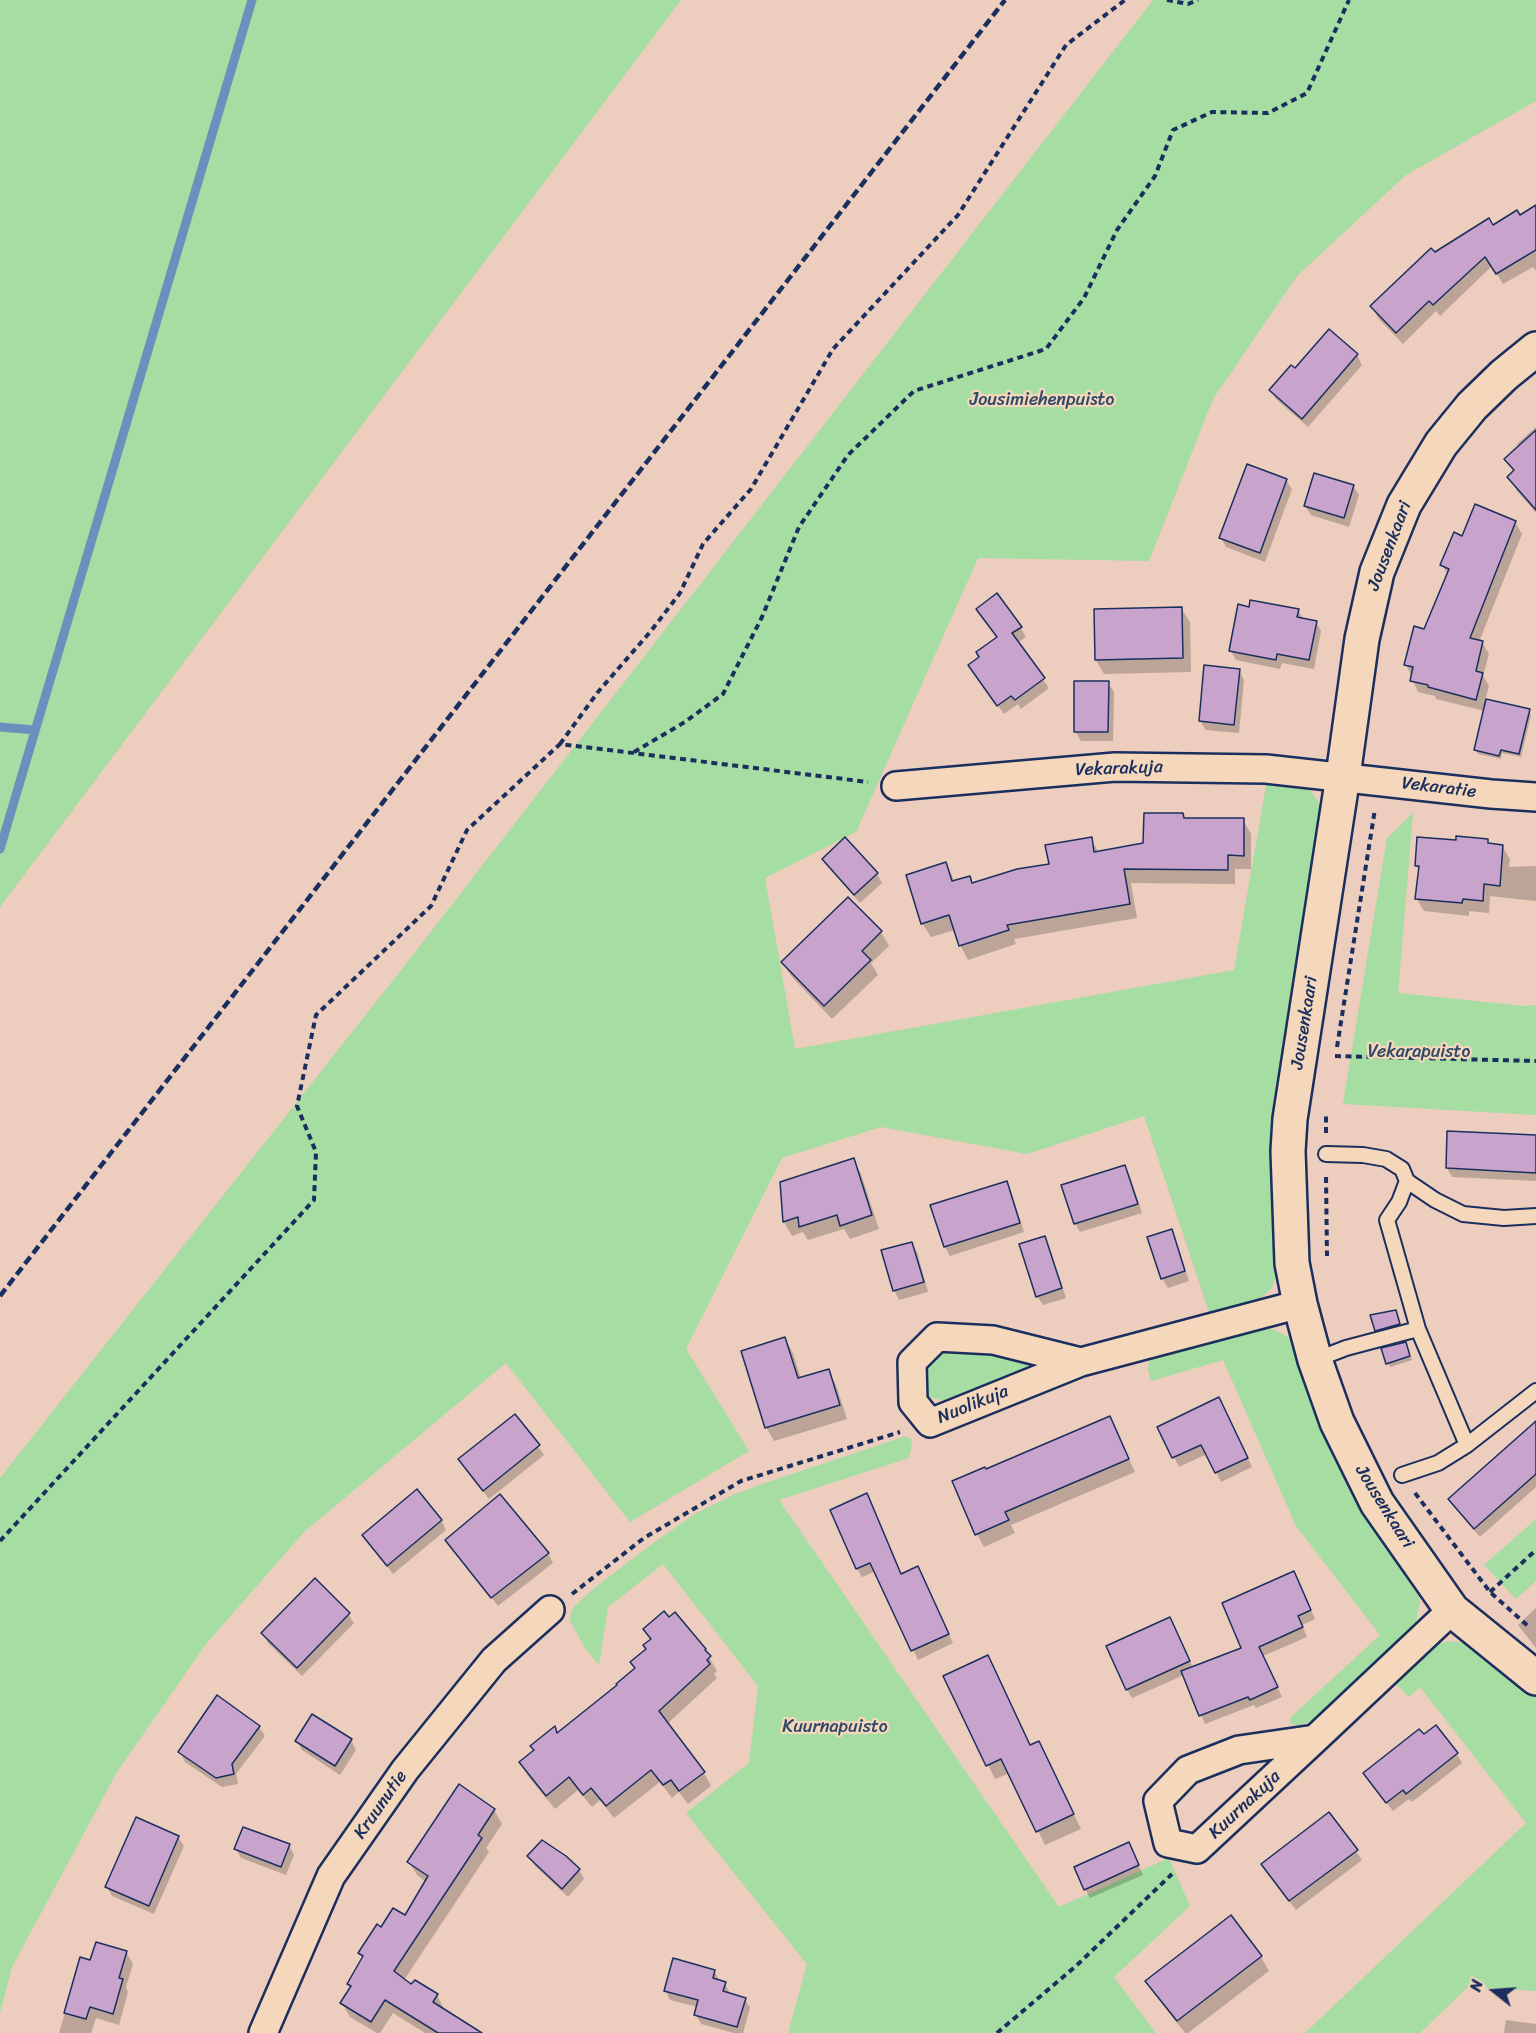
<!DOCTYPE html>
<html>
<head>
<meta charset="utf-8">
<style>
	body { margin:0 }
	#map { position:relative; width:1536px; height:2033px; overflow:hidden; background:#eccdbe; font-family:Sriracha,sans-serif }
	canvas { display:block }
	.north { position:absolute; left:1464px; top:1961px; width:60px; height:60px; -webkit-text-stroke:4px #f5d8bb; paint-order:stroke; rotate:287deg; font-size:16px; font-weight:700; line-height:24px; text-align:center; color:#1b2f5e }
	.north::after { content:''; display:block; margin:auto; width:21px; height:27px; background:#1b2f5e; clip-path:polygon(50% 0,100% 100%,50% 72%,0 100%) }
</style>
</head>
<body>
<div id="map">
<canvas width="1536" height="2033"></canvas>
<div class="north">N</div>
</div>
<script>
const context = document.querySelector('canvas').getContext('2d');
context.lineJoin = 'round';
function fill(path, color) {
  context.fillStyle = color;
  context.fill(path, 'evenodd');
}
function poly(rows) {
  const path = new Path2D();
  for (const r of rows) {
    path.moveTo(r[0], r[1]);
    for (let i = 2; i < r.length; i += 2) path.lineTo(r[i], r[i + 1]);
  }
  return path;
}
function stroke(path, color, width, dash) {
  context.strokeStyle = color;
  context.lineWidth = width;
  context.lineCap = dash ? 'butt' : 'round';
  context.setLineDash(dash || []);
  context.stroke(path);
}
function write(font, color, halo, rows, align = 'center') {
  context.font = font + ' Sriracha,sans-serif';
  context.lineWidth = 4.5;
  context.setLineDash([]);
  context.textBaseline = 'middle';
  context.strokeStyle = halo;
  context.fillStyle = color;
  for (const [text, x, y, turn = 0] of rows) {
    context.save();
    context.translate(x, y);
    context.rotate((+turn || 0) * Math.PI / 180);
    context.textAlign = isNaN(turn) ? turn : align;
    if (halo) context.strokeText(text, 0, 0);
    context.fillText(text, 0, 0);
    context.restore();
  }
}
fill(poly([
	[0,0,681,0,0,907],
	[1153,0,1536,0,1536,101,1406,175,1297,276,1213,399,1149,561,978,558,856,832,765,878,795,1049,1234,970,1267,780,1305,786,1312,792,1323,810,1277,1273,1272,1288,1256,1302,1211,1318,1144,1116,1027,1154,881,1127,782,1158,686,1349,749,1451,630,1522,506,1363,304,1532,206,1644,117,1772,12,1967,0,2013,0,1478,409,960],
	[1413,813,1398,993,1524,1006,1536,1005,1536,1115,1343,1104,1387,838],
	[1251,1328,1272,1329,1288,1337,1292,1342,1415,1585,1420,1601,1415,1628,1330,1712,1299,1726,1291,1724,1290,1718,1380,1635,1296,1526,1223,1360,1151,1381,1148,1369,1149,1361,1152,1358],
	[963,1346,1049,1364,1046,1371,946,1401,925,1396,919,1367,935,1347],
	[906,1436,911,1439,912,1444,909,1458,779,1500,1059,1907,1169,1858,1190,1906,1114,1977,1156,2033,788,2033,807,1964,686,1813,749,1763,758,1686,663,1564,608,1607,599,1665,585,1648,570,1621,571,1612,575,1606,593,1589,652,1544,695,1514,733,1495,762,1484],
	[1536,1519,1536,1581,1516,1599,1484,1565],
	[1450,1641,1464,1643,1536,1695,1536,1991,1468,1987,1420,2033,1305,2033,1526,1823,1420,1687,1409,1697,1397,1685,1396,1679,1429,1646]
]), '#a5dda2');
fill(poly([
	[1536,207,1536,271,1533,267,1503,284,1492,266,1440,316,1436,311,1403,344,1378,318,1372,307,1434,254,1519,217],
	[1329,331,1357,355,1362,365,1308,427,1276,399,1271,390,1295,370],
	[1536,427,1536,513,1517,491,1509,477,1514,472,1506,459,1519,447,1517,444],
	[1286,480,1292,489,1265,562,1226,547,1221,538],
	[1353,486,1359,495,1349,527,1311,515,1305,506],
	[1515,522,1522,534,1479,642,1482,642,1489,654,1483,676,1489,686,1485,701,1529,711,1531,715,1521,757,1502,753,1501,759,1478,754,1476,750,1485,711,1436,699,1435,696,1418,692,1406,664,1425,631,1448,575,1442,565,1463,538],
	[1181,608,1190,622,1191,672,1104,674,1096,660],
	[1251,608,1298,610,1303,619,1316,622,1321,631,1314,669,1282,663,1280,669,1236,660,1231,651],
	[983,618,1020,627,1026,637,1017,643,1049,688,1021,709,1018,704,1004,714,975,675,981,658,998,638],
	[1239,670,1244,680,1239,733,1206,730,1200,721],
	[1108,683,1114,692,1113,741,1081,741,1075,731],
	[1183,815,1185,820,1243,820,1251,834,1251,869,1235,869,1235,884,1131,883,1137,918,1014,939,1016,944,968,960,960,945,955,930,931,937,922,923,946,864,955,882,969,877,973,884,1050,865,1091,839,1099,853,1145,845],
	[845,839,877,874,882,883,860,903,829,868,824,859],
	[1487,841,1490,845,1502,846,1510,859,1509,867,1536,866,1536,901,1490,896,1489,913,1469,911,1469,916,1424,911,1417,899,1420,871,1416,866,1457,842],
	[848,899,881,932,889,946,871,963,878,975,832,1019,791,976,783,962],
	[1536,1137,1536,1181,1452,1177,1447,1168],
	[853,1160,861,1174,879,1229,850,1239,844,1229,808,1240,803,1232,792,1236,784,1222,782,1183],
	[1124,1166,1130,1176,1142,1213,1080,1232,1075,1223],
	[1006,1183,1011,1192,1024,1232,950,1256,945,1247,932,1206],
	[1171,1231,1176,1240,1189,1281,1168,1288,1162,1278],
	[1044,1237,1049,1247,1066,1298,1043,1305,1037,1296],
	[911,1243,917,1252,928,1292,899,1300,894,1290],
	[1396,1311,1401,1329,1379,1335,1376,1330],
	[785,1339,793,1353,801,1379,828,1371,836,1385,847,1419,774,1441,766,1427],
	[1407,1347,1412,1360,1390,1367,1388,1363],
	[1224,1408,1252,1467,1221,1482,1207,1454,1179,1467,1159,1427],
	[515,1416,544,1455,489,1499,460,1460],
	[1109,1418,1135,1472,1011,1525,1015,1533,984,1547,977,1534,986,1471],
	[1536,1423,1536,1487,1480,1537,1455,1508,1450,1499],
	[871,1504,902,1575,922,1577,953,1643,918,1660,876,1571,862,1577,857,1568],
	[441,1520,446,1530,393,1574,363,1535],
	[447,1540,548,1553,553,1563,498,1606],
	[1298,1582,1315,1619,1302,1625,1307,1637,1263,1656,1282,1697,1256,1708,1254,1705,1205,1724,1184,1675,1132,1698,1127,1689,1175,1628,1193,1668,1243,1648],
	[1536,1608,1536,1648,1518,1625],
	[348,1614,354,1623,302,1676,268,1643,263,1634],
	[645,1630,705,1650,717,1671,714,1674,717,1678,667,1724,704,1773,711,1786,688,1804,679,1792,672,1798,660,1782,614,1818,600,1800,592,1807,578,1790,555,1809,528,1776,521,1763,535,1751,554,1728,558,1735,636,1669,651,1641],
	[945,1677,1030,1747,1039,1742,1081,1829,1045,1845,1010,1773,995,1779],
	[259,1727,265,1736,236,1774,238,1784,222,1787,185,1762,180,1752],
	[351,1740,356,1750,340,1775,302,1750,297,1741],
	[1457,1754,1462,1763,1412,1802,1409,1799,1393,1811,1365,1774],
	[494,1810,502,1824,486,1848,489,1852,404,1980,411,1986,437,1995,444,2009,443,2011,474,2033,425,2033,393,2013,380,2033,377,2033,350,2017,342,2003,351,1988,349,1984,363,1958,360,1953,381,1929,406,1917,426,1882,417,1875,409,1862],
	[178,1837,184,1846,154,1914,112,1896,107,1887],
	[289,1845,294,1855,286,1875,241,1858,236,1849],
	[1356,1851,1362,1860,1296,1910,1268,1873],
	[1133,1853,1143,1875,1090,1898,1085,1889],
	[529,1857,579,1870,584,1879,568,1897,535,1866],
	[1230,1917,1261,1957,1269,1971,1188,2033,1185,2033,1155,1995,1147,1981],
	[126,1952,133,1964,126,1987,128,1992,119,2025,96,2018,91,2033,59,2033,81,1959,91,1962],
	[714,1971,720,1981,725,1983,730,1994,745,1999,750,2008,743,2033,734,2033,701,2024,696,2015,698,2007,670,2000,665,1990],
	[1506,2020,1536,2024,1536,2033,1504,2033]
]), '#0003');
stroke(poly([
	[0,727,35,730],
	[0,849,252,0]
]), '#6c90be', 9);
const building = poly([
	[1536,205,1536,250,1496,274,1485,257,1433,305,1429,301,1396,333,1370,306,1431,248,1435,252,1489,218,1493,225,1517,210,1520,215,1536,205],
	[1329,329,1358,354,1302,419,1269,390,1291,365,1295,368,1329,329],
	[1536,430,1536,510,1507,477,1514,470,1504,459,1536,430],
	[1247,464,1287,479,1260,553,1219,538,1247,464],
	[1314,473,1354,485,1344,518,1304,506,1314,473],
	[1475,504,1516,521,1470,638,1483,641,1476,671,1483,673,1476,700,1428,687,1428,685,1410,681,1413,667,1404,665,1414,626,1424,629,1449,569,1440,565,1454,532,1462,536,1475,504],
	[997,593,1022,627,1012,633,1045,678,1015,700,1011,696,997,706,968,665,979,657,976,652,997,637,976,609,997,593],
	[1250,600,1299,609,1297,617,1317,621,1309,660,1277,654,1276,660,1229,651,1238,604,1249,607,1250,600],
	[1182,607,1183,658,1095,660,1094,609,1182,607],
	[1204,665,1240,669,1234,725,1199,721,1204,665],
	[1074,681,1109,681,1108,732,1074,732,1074,681],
	[1486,699,1530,709,1519,754,1501,750,1499,756,1474,750,1486,699],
	[1144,813,1183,813,1184,818,1244,818,1244,856,1228,855,1228,870,1124,869,1130,904,1007,925,1009,930,959,946,949,915,921,924,906,875,946,862,952,881,970,876,972,883,1017,869,1049,864,1045,845,1092,837,1094,852,1143,843,1144,813],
	[1456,836,1488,839,1488,843,1503,845,1500,886,1484,884,1483,901,1463,899,1462,903,1415,899,1419,866,1415,866,1417,837,1456,840,1456,836],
	[845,837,878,873,854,895,822,859,845,837],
	[848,897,882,931,862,951,871,960,824,1006,781,962,848,897],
	[1447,1131,1536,1135,1536,1173,1446,1168,1447,1131],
	[854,1158,872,1215,840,1226,837,1215,799,1227,798,1217,783,1222,780,1182,854,1158],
	[1125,1165,1138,1204,1074,1224,1061,1185,1125,1165],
	[1007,1181,1020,1223,944,1247,930,1205,1007,1181],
	[1172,1229,1185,1271,1161,1279,1147,1237,1172,1229],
	[1045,1236,1062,1288,1036,1297,1019,1244,1045,1236],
	[912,1242,924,1282,893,1291,881,1250,912,1242],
	[1396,1310,1400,1324,1375,1331,1370,1315,1396,1310],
	[785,1337,798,1378,829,1369,840,1405,765,1428,741,1351,785,1337],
	[1406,1342,1410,1356,1386,1364,1381,1348,1406,1342],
	[1219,1397,1248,1458,1215,1473,1201,1445,1172,1458,1157,1427,1219,1397],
	[515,1414,540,1445,483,1491,458,1459,515,1414],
	[1110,1416,1129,1459,1005,1512,1009,1520,975,1535,952,1481,985,1467,986,1469,1110,1416],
	[1536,1421,1536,1474,1474,1529,1448,1499,1536,1421],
	[417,1489,442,1520,387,1566,362,1535,417,1489],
	[867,1493,901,1574,918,1566,949,1634,911,1651,870,1563,856,1569,830,1510,867,1493],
	[500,1494,549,1553,491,1598,445,1540,500,1494],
	[1294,1571,1311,1610,1298,1616,1303,1627,1259,1647,1278,1687,1250,1700,1248,1697,1199,1716,1181,1671,1241,1648,1222,1603,1294,1571],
	[315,1578,350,1613,297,1668,261,1633,315,1578],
	[664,1611,669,1617,675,1612,706,1649,705,1650,711,1656,707,1660,710,1664,659,1711,705,1772,679,1791,671,1780,663,1785,651,1770,606,1806,591,1788,583,1795,569,1777,546,1796,519,1762,534,1750,530,1746,555,1726,557,1733,617,1685,616,1684,635,1668,630,1662,646,1649,643,1645,651,1639,643,1629,664,1611],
	[1170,1617,1190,1661,1126,1690,1106,1646,1170,1617],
	[988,1655,1030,1745,1039,1741,1074,1814,1036,1832,1001,1759,986,1766,943,1676,988,1655],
	[217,1695,260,1726,232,1764,234,1774,216,1778,178,1752,217,1695],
	[312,1714,352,1739,335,1766,295,1741,312,1714],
	[1436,1725,1458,1753,1406,1794,1403,1790,1386,1803,1363,1773,1419,1729,1424,1734,1436,1725],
	[459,1784,495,1809,478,1835,482,1838,394,1971,411,1984,415,1980,438,1994,433,2002,482,2033,438,2033,385,2000,371,2022,340,2003,351,1986,347,1984,363,1956,358,1953,377,1924,381,1927,393,1908,405,1915,428,1876,407,1862,459,1784],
	[1329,1812,1358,1850,1289,1901,1261,1864,1329,1812],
	[136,1817,179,1836,149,1906,105,1887,136,1817],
	[243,1827,290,1844,281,1867,234,1849,243,1827],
	[542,1840,566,1856,580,1869,562,1889,527,1856,542,1840],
	[1129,1842,1139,1865,1084,1890,1074,1867,1129,1842],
	[1231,1915,1262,1956,1177,2021,1145,1981,1231,1915],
	[96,1942,127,1951,119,1978,123,1979,113,2014,90,2007,86,2019,64,2013,80,1957,90,1960,96,1942],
	[673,1958,715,1970,713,1978,726,1982,723,1991,746,1998,737,2027,694,2015,698,2000,664,1991,673,1958]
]);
fill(building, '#c8a3cc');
stroke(building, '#1b2f5e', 1.5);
const lane = poly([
	[1326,1154,1363,1155,1386,1159,1402,1169,1407,1181,1399,1202,1387,1220,1418,1329,1467,1445,1438,1463,1402,1475],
	[1407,1181,1435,1200,1463,1214,1504,1218,1536,1216],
	[1315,1360,1346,1348,1418,1329],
	[1467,1445,1536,1391]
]);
const street = poly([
	[896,786,1115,767,1266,769,1491,794,1536,797],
	[1081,1362,993,1340,937,1337,912,1362,913,1402,930,1423,1081,1362,1300,1304],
	[1315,1739,1239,1750,1188,1770,1158,1801,1168,1843,1197,1849,1315,1739,1452,1610],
	[263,2033,331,1876,405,1770,494,1660,550,1610]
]);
const secondary = poly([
	[1536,349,1504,375,1472,406,1441,444,1404,505,1377,572,1362,639,1343,776,1290,1119,1288,1151,1292,1263,1300,1304,1315,1360,1337,1422,1377,1503,1452,1610,1536,1678]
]);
stroke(lane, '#1b2f5e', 18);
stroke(street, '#1b2f5e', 32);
stroke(secondary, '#1b2f5e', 38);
stroke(poly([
	[1167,0,1188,4,1198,0],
	[560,744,598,692,651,631,680,593,703,544,751,489,833,349,958,215,1066,45,1125,0],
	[634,752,685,722,723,694,762,617,799,527,848,455,914,391,1046,349,1084,298,1117,230,1155,176,1173,130,1212,112,1268,113,1307,93,1349,0],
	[1337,1047,1375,809],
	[1335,1056,1536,1061],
	[1326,1133,1326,1114],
	[1326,1177,1327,1256],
	[1415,1493,1490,1592,1528,1626],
	[0,1541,314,1200,316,1152,297,1106,316,1015,431,906,467,830,560,744,868,782],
	[1490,1592,1536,1550],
	[572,1594,644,1538,741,1481,900,1432],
	[997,2033,1076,1966,1172,1874]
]), '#1b2f5e', 4, [6, 4.5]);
stroke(lane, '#f5d8bb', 14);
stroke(street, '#f5d8bb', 27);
stroke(secondary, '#f5d8bb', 33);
stroke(poly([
	[0,1296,1005,0]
]), '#1b2f5e', 4.5, [9, 4.5]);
write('18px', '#304968', '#f5d8bb', [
	["Jousimiehenpuisto",1042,400],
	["Vekarapuisto",1419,1052],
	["Kuurnapuisto",835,1727]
]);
write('18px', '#1b2f5e', '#f5d8bb', [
	["Jousenkaari",1390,546,-69],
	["Vekarakuja",1119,769,-2],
	["Vekaratie",1439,788,7],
	["Jousenkaari",1305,1023,-81],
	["Nuolikuja",973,1405,-22],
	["Jousenkaari",1384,1507,58],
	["Kruunutie",381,1805,-55],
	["Kuurnakuja",1245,1805,-43]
]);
</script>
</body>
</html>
